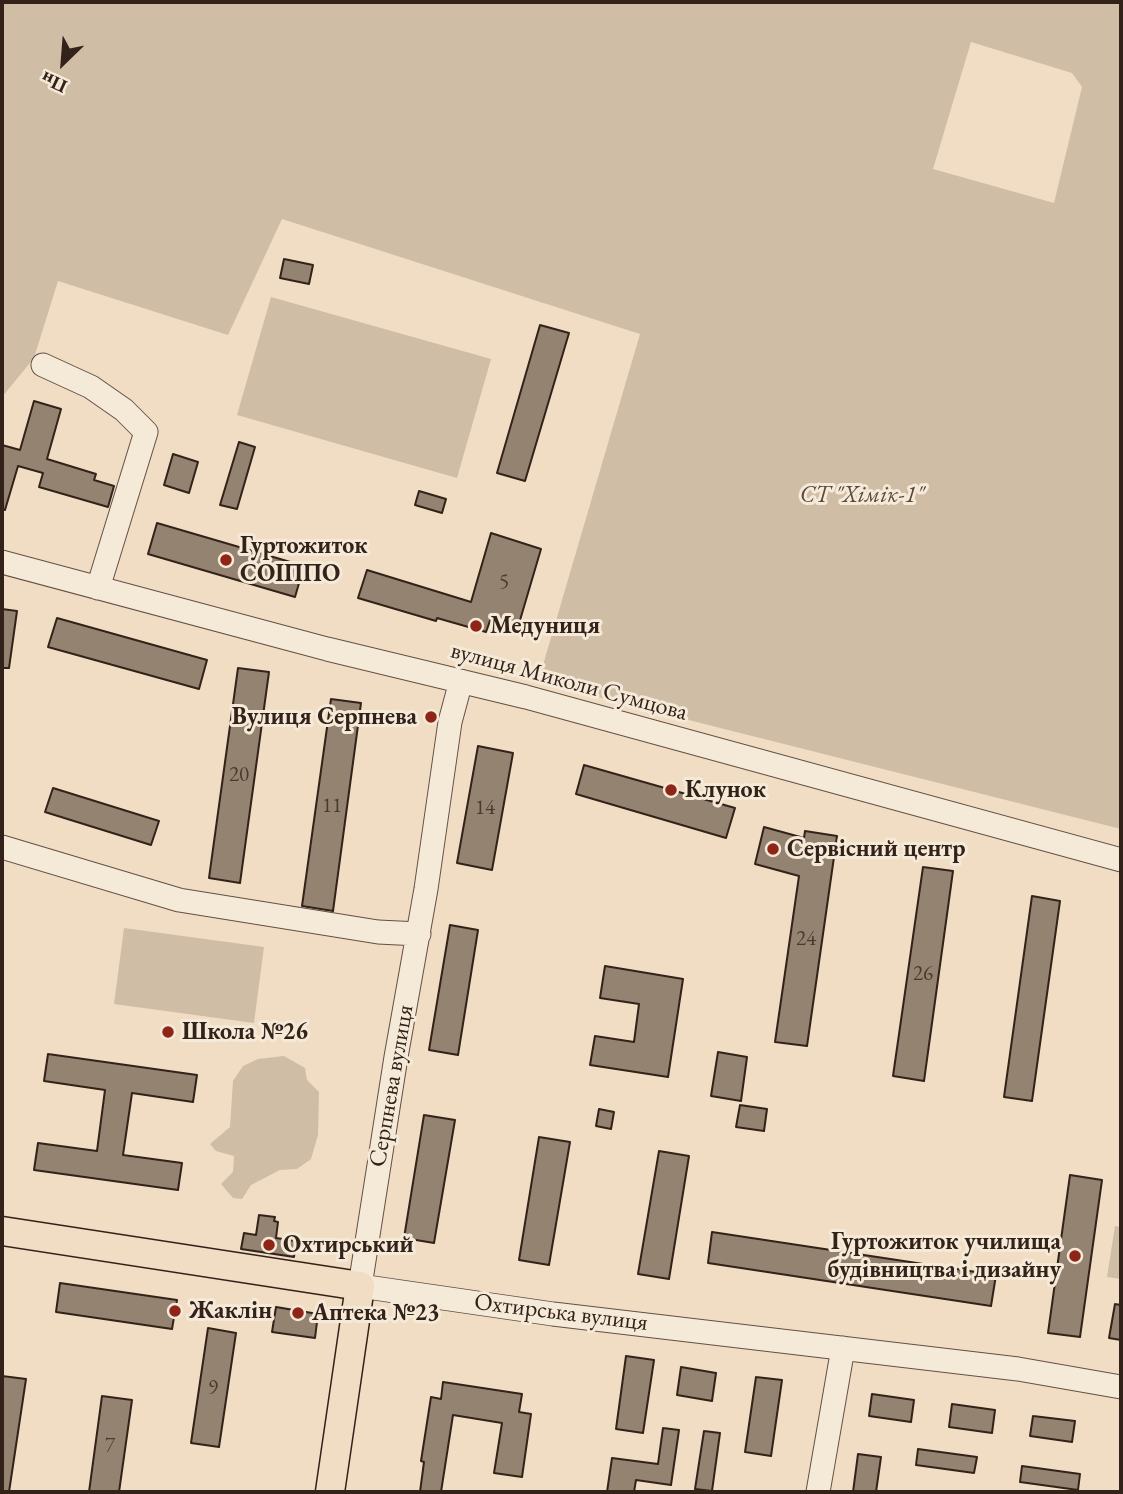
<!DOCTYPE html>
<html>
<head>
<meta charset="utf-8">
<style>
	body { margin:0 }
	#map { position:relative; width:1123px; height:1494px; overflow:hidden; background:#f0ddc3; font-family:"EB Garamond",serif }
	canvas { display:block }
	.frame { position:absolute; inset:0; border:4px solid #332219; pointer-events:none }
	.north { position:absolute; left:28px; top:28px; width:70px; height:70px; -webkit-text-stroke:5px #f5e9d8; paint-order:stroke; rotate:205deg; font-size:19px; font-weight:700; line-height:28px; text-align:center; color:#332219 }
	.north::after { content:''; display:block; margin:auto; width:24px; height:32px; background:#332219; clip-path:polygon(50% 0,100% 100%,50% 72%,0 100%) }
</style>
</head>
<body>
<div id="map">
<canvas width="1123" height="1494"></canvas>
<div class="frame"></div>
<div class="north">Пн</div>
</div>
<script>
const context = document.querySelector('canvas').getContext('2d');
context.lineJoin = 'round';
function fill(path, color) {
  context.fillStyle = color;
  context.fill(path, 'evenodd');
}
function poly(rows) {
  const path = new Path2D();
  for (const r of rows) {
    path.moveTo(r[0], r[1]);
    for (let i = 2; i < r.length; i += 2) path.lineTo(r[i], r[i + 1]);
  }
  return path;
}
function stroke(path, color, width, dash) {
  context.strokeStyle = color;
  context.lineWidth = width;
  context.lineCap = dash ? 'butt' : 'round';
  context.setLineDash(dash || []);
  context.stroke(path);
}
function write(font, color, halo, rows, align = 'center') {
  context.font = font + ' "EB Garamond",serif';
  context.lineWidth = 6;
  context.setLineDash([]);
  context.textBaseline = 'middle';
  context.strokeStyle = halo;
  context.fillStyle = color;
  for (const [text, x, y, turn = 0] of rows) {
    context.save();
    context.translate(x, y);
    context.rotate((+turn || 0) * Math.PI / 180);
    context.textAlign = isNaN(turn) ? turn : align;
    if (halo) context.strokeText(text, 0, 0);
    context.fillText(text, 0, 0);
    context.restore();
  }
}
fill(poly([
	[2,2,1121,2,1121,829,538,682,640,334,282,219,228,335,58,281,34,358,2,397],
	[971,42,1072,73,1082,87,1054,203,933,169],
	[271,297,491,359,457,478,237,415],
	[124,928,264,947,254,1023,114,1004],
	[284,1056,305,1068,307,1080,319,1092,318,1135,311,1159,297,1169,280,1170,251,1185,242,1199,233,1198,221,1184,233,1172,234,1156,216,1151,210,1144,230,1127,233,1081,243,1066,258,1059],
	[1115,1226,1121,1227,1121,1279,1107,1277]
]), '#d0bda6');
const building = poly([
	[284,259,313,265,309,284,280,278,284,259],
	[540,325,569,333,525,481,497,473,540,325],
	[34,401,61,409,47,459,96,474,94,480,114,486,108,507,39,487,43,473,18,466,5,510,2,509,2,445,20,450,34,401],
	[239,442,255,447,237,509,220,505,239,442],
	[173,454,198,462,189,493,164,485,173,454],
	[419,491,446,499,442,513,415,505,419,491],
	[157,523,304,566,295,597,148,554,157,523],
	[491,533,541,549,518,627,491,618,486,632,437,618,436,621,358,598,367,570,471,602,491,533],
	[2,609,17,611,9,668,2,668,2,609],
	[57,618,207,660,199,689,48,647,57,618],
	[238,668,269,672,240,883,209,878,238,668],
	[331,699,361,703,333,911,302,906,331,699],
	[478,746,513,753,492,870,457,863,478,746],
	[584,765,735,808,726,838,576,794,584,765],
	[53,788,159,821,151,845,45,812,53,788],
	[764,827,804,838,805,831,837,836,807,1046,775,1042,799,876,755,864,764,827],
	[923,867,953,871,924,1081,893,1076,923,867],
	[1032,896,1060,901,1032,1101,1004,1097,1032,896],
	[450,925,478,930,458,1055,429,1050,450,925],
	[605,966,683,979,668,1077,590,1065,595,1036,634,1042,639,1004,600,998,605,966],
	[718,1052,747,1057,741,1101,711,1096,718,1052],
	[48,1054,197,1075,193,1102,132,1093,123,1155,182,1163,178,1190,34,1170,38,1143,97,1151,105,1090,44,1081,48,1054],
	[740,1105,767,1109,764,1131,736,1127,740,1105],
	[599,1109,614,1112,611,1129,596,1126,599,1109],
	[424,1115,455,1120,434,1243,404,1238,424,1115],
	[539,1137,570,1142,549,1265,519,1260,539,1137],
	[659,1151,689,1156,669,1279,638,1274,659,1151],
	[1070,1175,1102,1180,1080,1337,1048,1333,1070,1175],
	[259,1215,275,1217,274,1221,278,1222,276,1238,296,1241,294,1257,241,1249,244,1233,256,1235,259,1215],
	[712,1232,996,1275,991,1306,708,1263,712,1232],
	[60,1283,177,1300,172,1329,56,1312,60,1283],
	[1115,1304,1121,1305,1121,1340,1109,1338,1115,1304],
	[276,1307,318,1314,315,1338,272,1332,276,1307],
	[208,1328,236,1333,219,1447,191,1443,208,1328],
	[626,1356,654,1360,643,1433,616,1429,626,1356],
	[681,1367,716,1373,712,1401,677,1395,681,1367],
	[2,1376,26,1379,9,1492,2,1492,2,1376],
	[756,1377,782,1380,771,1456,745,1452,756,1377],
	[443,1382,522,1394,519,1412,531,1414,522,1477,494,1473,502,1423,453,1415,441,1492,420,1492,424,1462,421,1461,431,1397,441,1399,443,1382],
	[872,1394,914,1400,911,1422,869,1416,872,1394],
	[102,1396,132,1400,119,1492,89,1492,102,1396],
	[952,1404,995,1410,992,1433,949,1427,952,1404],
	[1033,1416,1075,1421,1072,1442,1030,1436,1033,1416],
	[663,1428,679,1430,671,1485,636,1480,634,1492,607,1492,612,1458,658,1464,663,1428],
	[704,1431,720,1433,712,1491,695,1489,704,1431],
	[918,1449,977,1457,974,1473,916,1465,918,1449],
	[858,1454,881,1457,876,1492,853,1492,858,1454],
	[1022,1466,1080,1474,1078,1490,1020,1482,1022,1466]
]);
fill(building, '#958371');
stroke(building, '#332219', 2);
const minor = poly([
	[43,365,91,387,124,410,146,432,98,588],
	[2,562,327,649,526,697,1121,860],
	[461,681,450,722,426,889,396,1057,360,1286,553,1314,1018,1369,1121,1387],
	[2,847,179,900,378,932,419,934],
	[818,1492,843,1348]
]);
const major = poly([
	[2,1231,360,1286,330,1492]
]);
stroke(minor, '#625144', 25);
stroke(major, '#332219', 31);
stroke(minor, '#f5e9d8', 23);
stroke(major, '#f0ddc3', 28);
for (const [x, y, r, color] of [
	[226,560,7,"#8f2418"],
	[476,626,7,"#8f2418"],
	[431,717,7,"#8f2418"],
	[671,790,7,"#8f2418"],
	[773,849,7,"#8f2418"],
	[168,1032,7,"#8f2418"],
	[269,1245,7,"#8f2418"],
	[1075,1256,7,"#8f2418"],
	[175,1311,7,"#8f2418"],
	[298,1313,7,"#8f2418"]
]) {
  const dot = new Path2D();
  dot.arc(x, y, r, 0, 2 * Math.PI);
  context.fillStyle = color;
  context.fill(dot);
  stroke(dot, '#f5e9d8', 2.5);
}
write('21px', '#4c3a2f', null, [
	["5",504,582],
	["20",239,775],
	["11",332,806],
	["14",485,808],
	["24",806,939],
	["26",923,974],
	["9",213,1388],
	["7",110,1446]
]);
write('italic 24px', '#5a493c', '#f5e9d8', [
	["СТ \"Хімік-1\"",862,495]
]);
write('bold 24px', '#332219', '#f5e9d8', [
	["Гуртожиток",240,546],
	["СОІППО",240,574],
	["Медуниця",490,626],
	["Вулиця Серпнева",417,717,"right"],
	["Клунок",685,790],
	["Сервісний центр",787,849],
	["Школа №26",182,1032],
	["Гуртожиток училища",1061,1242,"right"],
	["будівництва і дизайну",1061,1270,"right"],
	["Охтирський",283,1245],
	["Жаклін",189,1311],
	["Аптека №23",312,1313]
], 'left');
write('24px', '#332219', '#f5e9d8', [
	["вулиця Миколи Сумцова",569,682,15],
	["Серпнева вулиця",392,1086,-80],
	["Охтирська вулиця",561,1313,7]
]);
</script>
</body>
</html>
